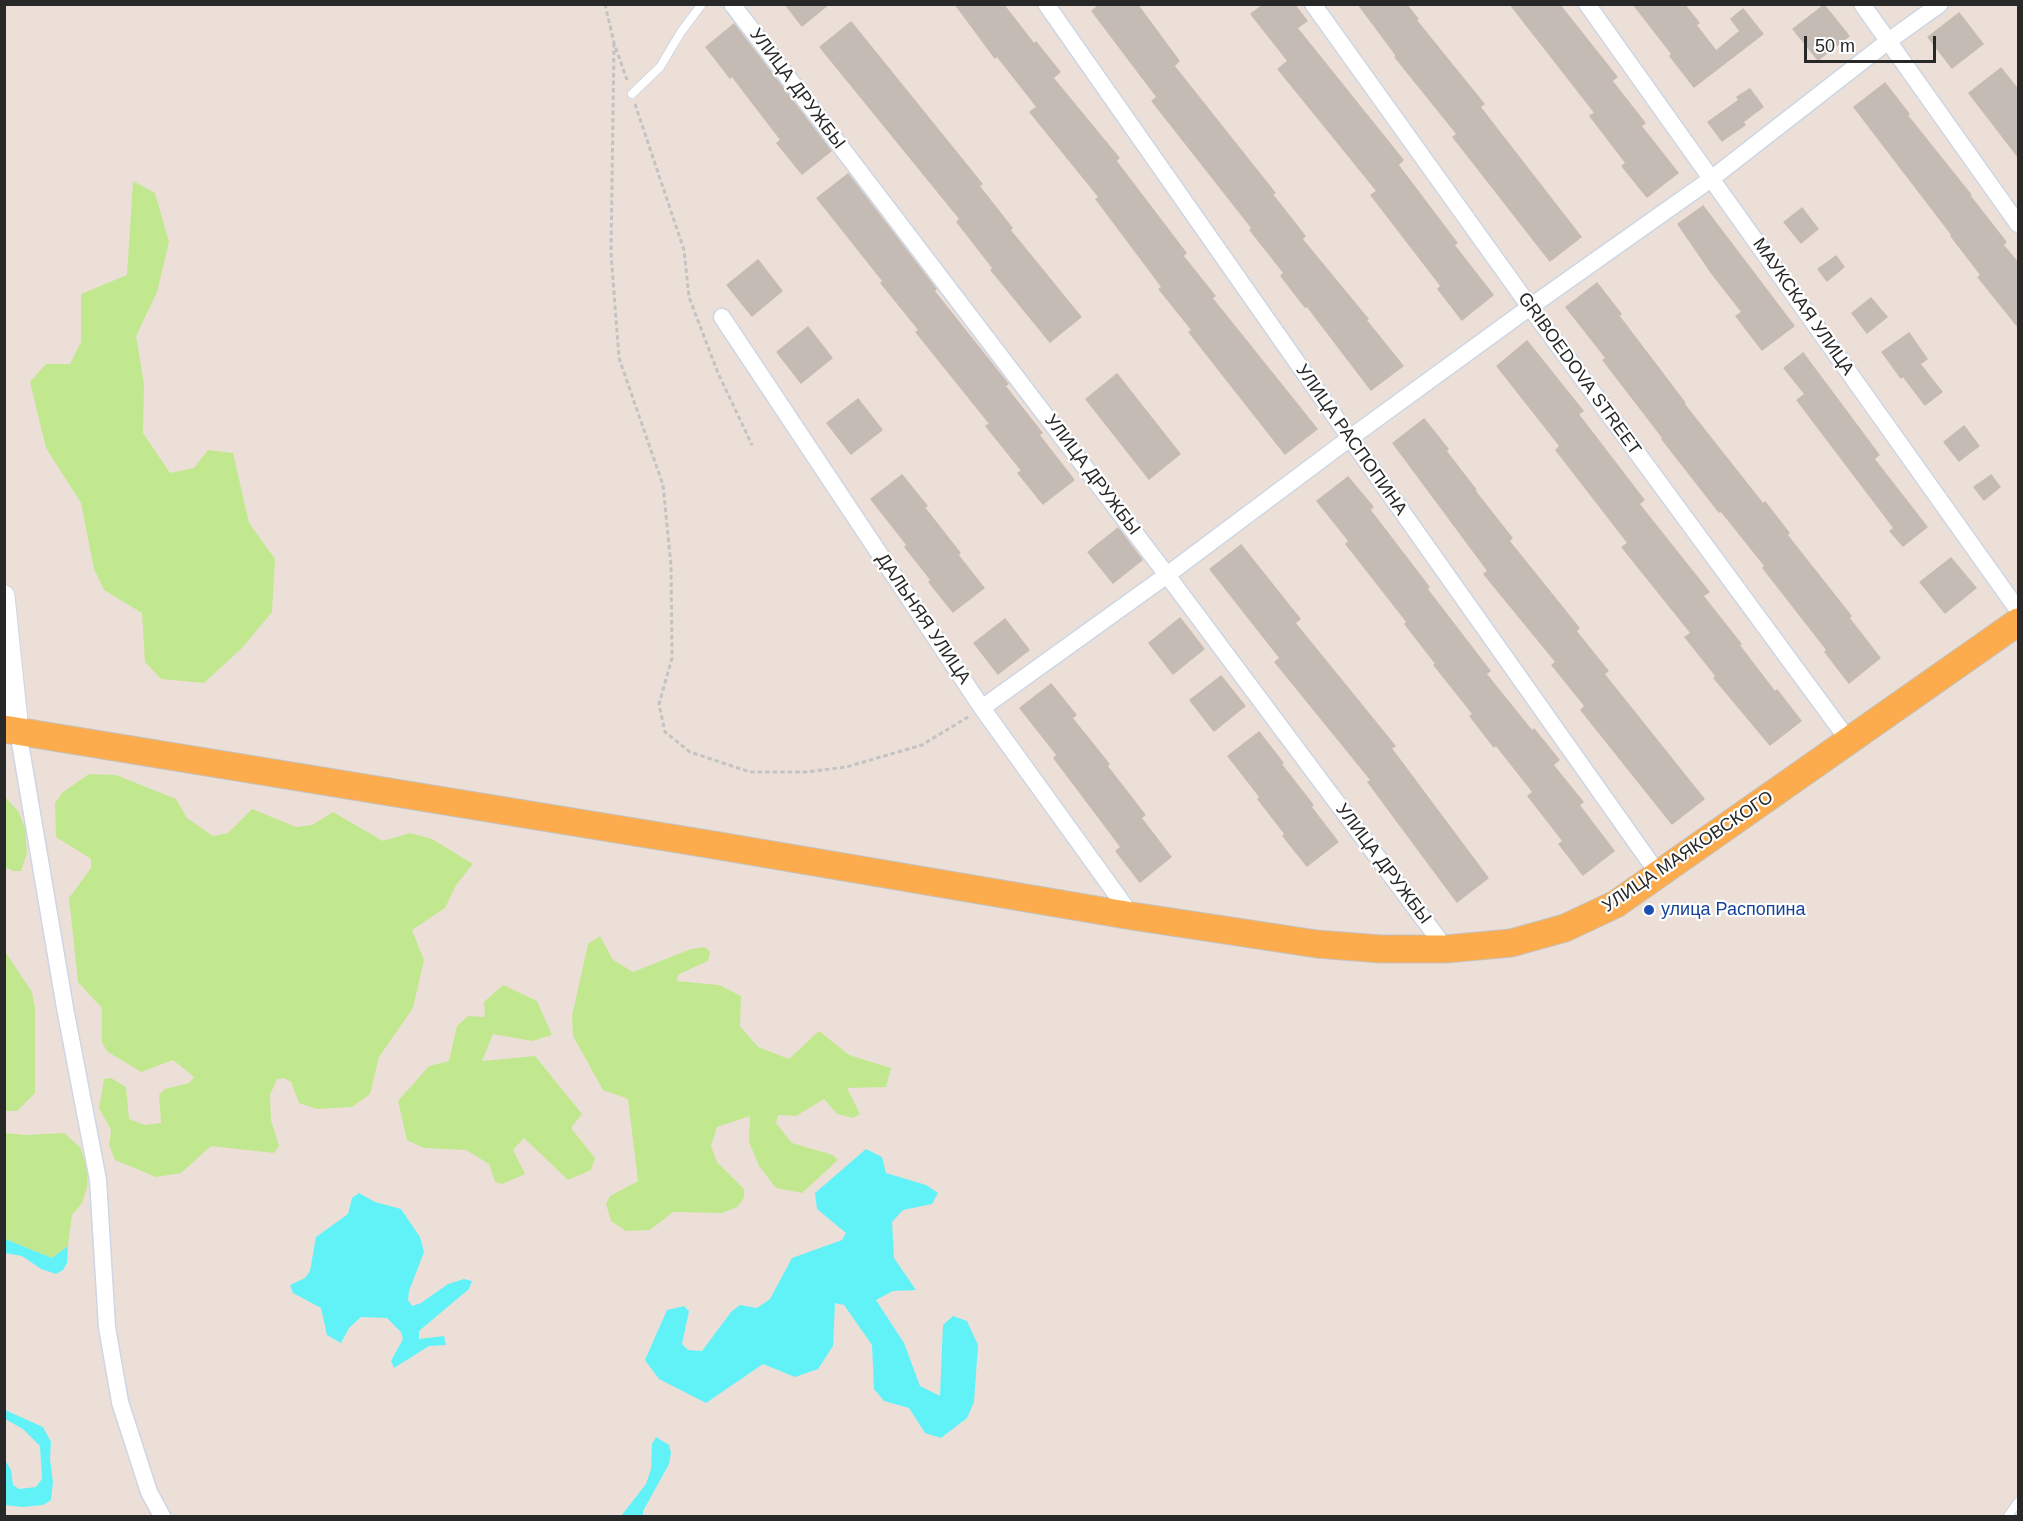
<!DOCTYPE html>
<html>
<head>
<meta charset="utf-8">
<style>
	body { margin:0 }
	#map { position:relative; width:2023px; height:1521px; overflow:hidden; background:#ecdfd8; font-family:Arial,sans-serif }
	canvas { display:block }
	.frame { position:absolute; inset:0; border:6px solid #282828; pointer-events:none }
	.scale { position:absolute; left:1804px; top:36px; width:132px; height:27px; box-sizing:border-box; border:3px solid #282828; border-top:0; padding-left:8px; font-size:18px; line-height:21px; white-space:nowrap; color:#282828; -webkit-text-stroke:4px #fff; paint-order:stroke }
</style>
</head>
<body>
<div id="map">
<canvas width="2023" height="1521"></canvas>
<div class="frame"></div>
<div class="scale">50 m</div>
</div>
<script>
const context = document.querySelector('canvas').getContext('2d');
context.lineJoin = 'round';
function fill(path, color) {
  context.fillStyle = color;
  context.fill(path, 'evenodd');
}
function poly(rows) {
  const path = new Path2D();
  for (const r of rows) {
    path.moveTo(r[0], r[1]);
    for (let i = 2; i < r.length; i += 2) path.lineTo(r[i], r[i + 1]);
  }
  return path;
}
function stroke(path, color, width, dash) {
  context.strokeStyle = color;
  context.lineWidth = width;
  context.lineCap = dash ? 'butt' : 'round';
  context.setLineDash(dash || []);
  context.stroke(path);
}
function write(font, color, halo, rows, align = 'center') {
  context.font = font + ' Arial,sans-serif';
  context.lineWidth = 4.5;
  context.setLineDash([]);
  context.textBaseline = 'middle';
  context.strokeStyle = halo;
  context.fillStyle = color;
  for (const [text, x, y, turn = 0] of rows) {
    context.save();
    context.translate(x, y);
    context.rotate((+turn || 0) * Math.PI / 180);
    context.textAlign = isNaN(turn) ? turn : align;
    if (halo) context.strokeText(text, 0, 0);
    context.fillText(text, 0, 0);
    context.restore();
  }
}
fill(poly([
	[133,181,155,193,169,242,157,292,136,336,144,384,143,433,170,473,194,468,208,450,233,453,249,523,275,559,272,612,242,648,204,683,161,679,145,662,142,613,104,590,94,569,81,503,46,448,30,382,46,364,70,364,81,342,81,294,127,275],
	[89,774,116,775,176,799,187,818,213,836,228,833,252,809,296,827,312,825,333,812,383,841,410,833,432,839,473,864,456,885,445,908,412,930,424,960,413,1008,379,1057,370,1094,352,1107,317,1109,299,1103,291,1082,284,1078,277,1079,270,1095,271,1120,279,1146,274,1153,211,1146,181,1173,156,1177,115,1160,109,1145,111,1130,99,1108,104,1079,111,1078,126,1087,129,1119,145,1125,161,1123,159,1095,165,1089,189,1083,194,1077,173,1060,141,1072,108,1052,102,1043,102,1008,78,982,69,898,91,868,91,859,56,837,55,803,63,792],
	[5,797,18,811,25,828,27,853,21,871,13,871,5,867],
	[600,936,613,960,633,972,691,949,705,947,710,952,708,961,679,974,676,981,719,985,741,996,740,1026,758,1047,789,1059,819,1031,849,1055,891,1068,886,1087,847,1088,860,1114,853,1118,837,1114,824,1099,796,1116,778,1115,776,1123,792,1143,833,1155,838,1160,802,1193,776,1188,759,1166,749,1142,750,1116,717,1127,711,1146,717,1162,744,1189,744,1198,737,1207,722,1213,673,1212,650,1230,626,1231,611,1221,606,1204,610,1196,638,1181,628,1099,603,1090,573,1036,572,1016,588,944],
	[4,950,32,992,35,1008,35,1093,17,1111,5,1111],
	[503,985,537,1001,552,1035,532,1041,493,1034,482,1061,535,1056,582,1114,571,1128,595,1158,591,1170,568,1180,524,1138,513,1150,525,1174,502,1184,495,1182,489,1164,466,1150,424,1148,407,1140,398,1101,429,1066,449,1061,457,1026,468,1016,485,1017,484,1002],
	[5,1133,25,1135,64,1133,80,1147,88,1169,87,1188,82,1203,72,1215,68,1246,52,1258,5,1239]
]), '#c2e88f');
fill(poly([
	[866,1149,882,1157,886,1173,926,1185,938,1193,932,1204,903,1210,892,1222,894,1258,916,1290,893,1291,876,1300,904,1343,920,1386,940,1396,943,1325,953,1316,967,1321,978,1345,974,1402,967,1418,941,1438,925,1433,909,1408,884,1401,874,1389,872,1345,844,1305,835,1303,833,1346,818,1369,795,1377,763,1364,706,1403,659,1379,645,1360,667,1310,684,1306,689,1311,682,1344,688,1350,702,1351,731,1312,740,1305,757,1308,770,1299,792,1258,842,1240,846,1233,817,1209,815,1193],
	[359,1193,375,1202,401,1209,420,1237,424,1252,409,1291,408,1300,412,1306,421,1303,448,1284,464,1279,472,1281,469,1289,419,1331,419,1339,444,1336,446,1345,429,1346,394,1368,391,1361,403,1339,401,1332,387,1318,361,1317,349,1328,341,1343,327,1335,321,1308,293,1293,290,1285,305,1278,310,1271,316,1237,348,1214,352,1198],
	[5,1239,52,1258,68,1246,67,1263,63,1270,56,1274,41,1269,22,1256,5,1253],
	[5,1410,43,1427,51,1442,50,1459,53,1482,51,1500,43,1505,22,1507,5,1505,5,1460,11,1470,13,1485,19,1489,36,1487,42,1479,40,1446,23,1429,5,1419],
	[656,1437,669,1445,671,1453,669,1464,643,1511,643,1516,621,1516,646,1484,651,1469,652,1444]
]), '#61f2f8');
const building = poly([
	[785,4,829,4,802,26,785,4],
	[955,4,1003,4,1034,44,1036,42,1060,72,1053,78,1119,158,1116,161,1186,253,1183,256,1215,296,1212,298,1317,429,1285,454,1189,332,1192,330,1159,289,1162,287,1096,199,1099,197,1030,112,1037,107,997,56,995,58,955,4],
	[1100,4,1137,4,1179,61,1174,66,1275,193,1272,194,1305,236,1302,239,1368,319,1366,320,1403,366,1371,390,1307,306,1305,307,1281,276,1284,273,1250,230,1252,228,1152,101,1157,97,1092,11,1100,4],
	[1264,4,1294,4,1307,21,1297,28,1403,160,1398,165,1457,243,1454,245,1493,295,1462,320,1438,289,1441,286,1371,195,1377,191,1278,69,1288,61,1251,14,1264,4],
	[1358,4,1406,4,1418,19,1416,20,1484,104,1480,107,1581,237,1550,261,1453,137,1457,134,1395,57,1396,55,1358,4],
	[1510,4,1559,4,1617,77,1612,81,1645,123,1641,126,1678,173,1647,197,1622,166,1626,163,1590,116,1595,113,1510,4],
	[1633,4,1684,4,1699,23,1696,25,1716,51,1740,31,1731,19,1743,9,1763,34,1694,87,1670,56,1672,54,1633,4],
	[1824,5,1849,36,1818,60,1793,29,1824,5],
	[1959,13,1983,44,1952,68,1928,37,1959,13],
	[851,22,982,184,979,186,1012,228,1010,230,1081,317,1050,342,991,270,993,268,957,222,960,219,820,47,851,22],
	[734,24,831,151,802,174,777,143,781,140,732,76,730,78,706,47,734,24],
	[2001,68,2019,91,2019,158,1969,93,2001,68],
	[1885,83,1909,114,1907,115,1971,195,1970,196,2006,242,2003,245,2019,264,2019,328,1978,277,1981,275,1951,236,1952,235,1854,107,1885,83],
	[1750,89,1763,107,1743,122,1745,125,1722,141,1708,122,1739,100,1737,97,1750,89],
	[848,174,936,289,934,291,1008,384,1005,386,1042,433,1039,435,1074,480,1043,504,1018,473,1022,471,986,426,990,424,916,332,919,330,881,283,883,281,817,198,848,174],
	[1703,206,1794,326,1762,350,1736,316,1742,312,1713,275,1678,224,1703,206],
	[1802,208,1818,229,1801,243,1784,222,1802,208],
	[1836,256,1844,267,1827,281,1818,269,1836,256],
	[758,260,782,291,752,316,727,285,758,260],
	[1597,283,1621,314,1619,316,1685,403,1684,404,1763,504,1765,502,1789,533,1787,535,1851,616,1849,618,1880,658,1849,683,1825,652,1827,650,1763,568,1765,566,1721,511,1719,512,1662,439,1663,438,1603,360,1606,358,1566,307,1597,283],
	[1871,298,1887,317,1867,333,1852,313,1871,298],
	[808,327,832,358,801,383,777,352,808,327],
	[1909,333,1927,359,1920,364,1942,392,1925,405,1903,376,1901,378,1882,352,1909,333],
	[1527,341,1583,411,1578,414,1644,500,1639,504,1709,592,1703,596,1741,644,1739,645,1775,692,1777,690,1801,721,1770,745,1714,678,1716,676,1685,637,1691,633,1622,547,1628,543,1556,450,1560,446,1497,366,1527,341],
	[1803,353,1879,455,1874,459,1927,527,1903,546,1890,531,1894,528,1797,400,1805,394,1784,368,1803,353],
	[1117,374,1180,454,1149,479,1086,399,1117,374],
	[858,399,882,430,851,454,827,423,858,399],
	[1424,419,1448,449,1446,451,1476,490,1475,491,1512,538,1509,541,1579,628,1576,631,1608,671,1604,674,1704,799,1672,824,1581,710,1585,706,1552,665,1556,662,1484,574,1488,571,1393,443,1424,419],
	[1964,426,1979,446,1959,461,1944,442,1964,426],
	[902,475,927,506,924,507,960,553,958,555,984,588,953,612,929,582,931,580,905,547,907,545,871,499,902,475],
	[1991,475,2000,487,1984,500,1974,487,1991,475],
	[1348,477,1373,507,1370,510,1429,587,1427,589,1490,671,1486,674,1532,731,1534,729,1559,760,1553,765,1583,802,1579,805,1614,851,1583,875,1559,844,1563,841,1528,796,1533,792,1496,745,1494,747,1470,716,1473,714,1434,665,1436,664,1405,624,1407,622,1346,544,1349,541,1317,501,1348,477],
	[1118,528,1142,560,1113,583,1088,552,1118,528],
	[1241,545,1300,619,1295,623,1395,746,1391,748,1488,878,1457,902,1368,782,1371,780,1275,662,1280,658,1210,569,1241,545],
	[1951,558,1976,588,1945,613,1920,582,1951,558],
	[1180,618,1204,649,1173,674,1149,643,1180,618],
	[1005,619,1029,650,998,674,974,643,1005,619],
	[1221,676,1245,706,1214,731,1190,700,1221,676],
	[1051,684,1076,715,1072,718,1109,764,1107,766,1145,815,1141,818,1171,857,1140,882,1116,851,1121,847,1054,758,1057,755,1020,708,1051,684],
	[1259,732,1283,763,1281,764,1313,805,1311,807,1338,842,1307,866,1283,836,1285,834,1258,799,1260,797,1228,756,1259,732]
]);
fill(building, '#c3bbb4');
stroke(building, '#c7bbb2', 1.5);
const service = poly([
	[632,94,660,67,681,32,702,4],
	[2008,1516,2018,1502]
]);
const minor = poly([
	[732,4,1167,575,1446,949],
	[1046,4,1350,438,1659,875],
	[1313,4,1530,307,1849,741],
	[1587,4,2018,610],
	[1862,4,2018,224],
	[722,317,982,708,1132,916],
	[982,708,1167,575,1350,438,1530,307,1711,179,1887,42,1940,4],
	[18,731,65,1008,98,1180,107,1327,120,1402,149,1492,162,1516]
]);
const tertiary = poly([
	[4,596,18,731]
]);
const primary = poly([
	[4,729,714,845,1132,916,1317,944,1381,949,1446,949,1511,943,1565,928,1616,904,2018,622]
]);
stroke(service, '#cdd6e3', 10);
stroke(minor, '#cdd6e3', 19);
stroke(tertiary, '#cdd6e3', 23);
stroke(primary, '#c3c3c3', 29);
stroke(poly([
	[605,4,614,43,627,80],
	[614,43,611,253,619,358,663,485,671,565,672,658,659,704,665,732,690,752,750,772,806,772,846,767,922,745,968,717],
	[635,104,684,250,689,297,718,373,752,445]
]), '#c3c3c3', 3, [4.5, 3]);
stroke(service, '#fff', 8);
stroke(minor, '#fff', 16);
stroke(tertiary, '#fff', 21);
stroke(primary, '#fcac4d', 27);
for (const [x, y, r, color] of [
	[1649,910,6,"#1a4fb4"]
]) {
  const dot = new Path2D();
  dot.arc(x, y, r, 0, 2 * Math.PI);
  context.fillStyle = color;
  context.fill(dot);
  stroke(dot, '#fff', 2);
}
write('18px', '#282828', '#fff', [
	["УЛИЦА ДРУЖБЫ",797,89,53],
	["МАУКСКАЯ УЛИЦА",1803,307,55],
	["GRIBOEDOVA STREET",1579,374,54],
	["УЛИЦА РАСПОПИНА",1351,440,55],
	["УЛИЦА ДРУЖБЫ",1092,475,53],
	["ДАЛЬНЯЯ УЛИЦА",923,619,56],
	["УЛИЦА МАЯКОВСКОГО",1688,852,-34],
	["УЛИЦА ДРУЖБЫ",1383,864,53]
]);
write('18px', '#164399', '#fff', [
	["улица Распопина",1661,910]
], 'left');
</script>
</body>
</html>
